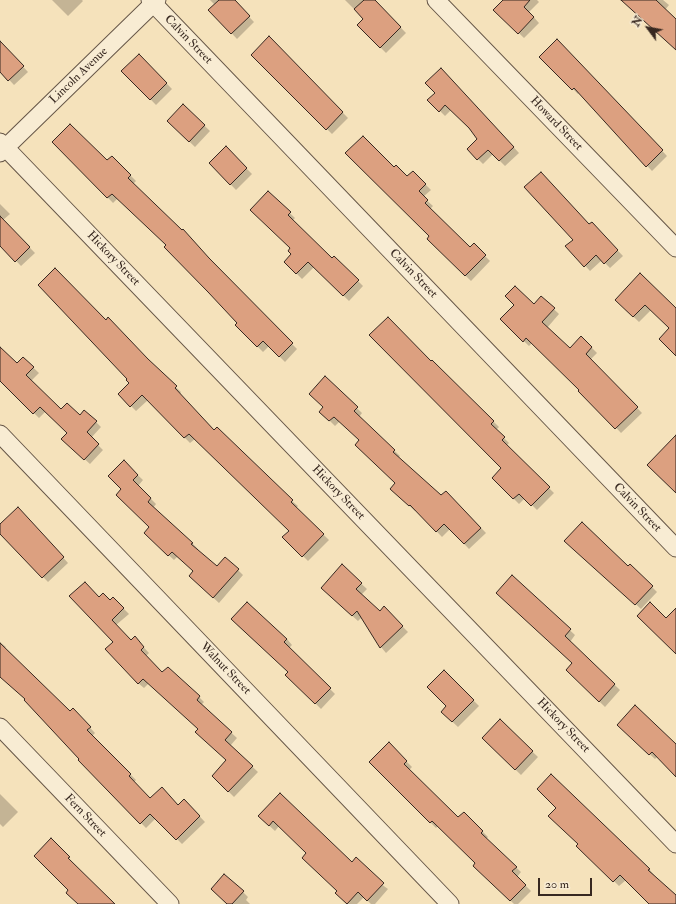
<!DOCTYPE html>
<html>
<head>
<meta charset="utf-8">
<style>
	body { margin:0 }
	#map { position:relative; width:676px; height:904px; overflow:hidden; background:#f5e2bb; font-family:"IM FELL Double Pica",serif }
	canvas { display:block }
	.north { position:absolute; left:628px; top:8px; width:40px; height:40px; -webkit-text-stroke:3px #f8ecd3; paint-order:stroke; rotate:302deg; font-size:11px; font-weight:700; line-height:16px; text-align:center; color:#372820 }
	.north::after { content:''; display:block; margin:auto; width:14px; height:18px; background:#372820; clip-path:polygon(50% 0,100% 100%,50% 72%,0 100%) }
	.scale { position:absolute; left:538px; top:878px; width:54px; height:18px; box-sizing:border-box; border:2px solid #372820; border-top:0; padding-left:5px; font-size:12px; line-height:14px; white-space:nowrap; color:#372820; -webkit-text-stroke:3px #f8ecd3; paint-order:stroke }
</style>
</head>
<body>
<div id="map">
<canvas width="676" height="904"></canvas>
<div class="north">N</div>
<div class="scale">20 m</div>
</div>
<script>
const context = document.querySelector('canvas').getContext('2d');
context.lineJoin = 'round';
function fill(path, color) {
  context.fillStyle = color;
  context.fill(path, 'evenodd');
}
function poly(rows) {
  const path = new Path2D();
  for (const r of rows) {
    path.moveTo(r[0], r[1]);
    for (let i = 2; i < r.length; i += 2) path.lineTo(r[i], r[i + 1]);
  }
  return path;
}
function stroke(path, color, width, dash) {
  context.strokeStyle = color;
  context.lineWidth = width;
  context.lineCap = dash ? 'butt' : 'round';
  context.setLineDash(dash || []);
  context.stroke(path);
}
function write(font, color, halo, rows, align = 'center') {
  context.font = font + ' "IM FELL Double Pica",serif';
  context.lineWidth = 3;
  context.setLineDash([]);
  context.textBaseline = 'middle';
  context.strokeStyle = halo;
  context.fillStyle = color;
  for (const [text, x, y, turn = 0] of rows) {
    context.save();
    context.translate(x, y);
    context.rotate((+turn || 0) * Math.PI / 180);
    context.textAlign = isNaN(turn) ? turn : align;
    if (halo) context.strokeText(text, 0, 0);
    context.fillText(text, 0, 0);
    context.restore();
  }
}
fill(poly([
	[52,0,82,0,83,1,68,16],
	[210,0,233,0,254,22,237,39,210,10,215,5],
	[345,0,374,0,406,33,386,53,358,25,364,19],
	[504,0,537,0,539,2,529,12,539,23,524,38,495,10],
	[622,0,663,0,669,5,665,10,676,20,676,49],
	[269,38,348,118,332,134,252,55],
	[557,40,667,156,652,171,579,93,578,94,541,57],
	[0,42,28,72,14,85,0,70],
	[139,55,172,89,156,105,123,71],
	[446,75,519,153,505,166,493,154,483,164,468,149,479,139,451,110,445,116,429,100,436,93],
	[183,105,210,131,195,147,168,121],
	[54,142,107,161,112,157,136,181,133,184,297,349,285,362,269,346,263,352,236,325,238,323,167,246,118,198,113,203],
	[226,148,252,174,236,190,210,163],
	[394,168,407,177,413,172,431,190,423,197,433,206,430,209,470,249,474,245,490,261,471,281,428,239,431,236],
	[268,192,295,218,292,221,332,260,334,257,363,286,349,301,314,267,302,279,285,262,293,254,292,248],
	[0,204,10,214,3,220,35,253,21,266,0,244],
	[590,225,597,229,623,256,610,268,602,260,590,271,567,246],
	[640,275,676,314,676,355,670,328,651,310,639,322,616,300],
	[541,297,559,314,547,328,570,349,581,337,597,353,590,360,642,413,621,433,581,390,532,343,529,346,501,319,534,305],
	[106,321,181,392,180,394,214,431,217,428,292,501,298,506,296,508,329,540,308,561,284,537,290,531,195,439,190,443,148,400,136,411,119,394,130,383],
	[0,348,17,365,23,358,39,373,31,381,61,410,96,422,101,427,91,438,103,450,90,464,68,444,68,433,45,412,39,418,0,380],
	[432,361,499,427,496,430,509,443,506,446,554,493,537,510,525,498,519,504,493,478,503,468,431,363],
	[325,378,362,413,359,417,400,456,398,458,441,497,446,492,486,533,469,549,450,529,442,537,416,510,415,511,396,494,396,483,360,441,340,421,335,426,326,417,324,407],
	[124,462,143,480,138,486,156,504,153,508,192,543,198,549,196,550,217,568,238,570,243,575,219,603,195,581,195,571,178,556,174,560,150,538,150,527,123,489],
	[23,513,68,563,48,582,0,532,0,525],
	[342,566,367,589,361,595,380,612,384,608,408,632,386,653,381,647,362,617,358,621,327,593],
	[512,576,575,635,570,642,620,690,605,707,567,670,573,664],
	[641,576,657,592,641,609,625,594],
	[99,598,110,601,113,598,129,614,116,625,131,641,135,638,149,653,146,656,163,674,199,697,204,702,201,705,237,738,230,746,258,772,234,797,213,776,227,761,199,729,149,683,144,688,138,683,114,642],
	[237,625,287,639,292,645,289,648,335,694,321,709,287,675,289,672],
	[0,642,6,647,4,649,70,712,73,710,95,733,92,736,136,780,134,782,150,799,178,806,184,800,205,822,182,844,156,818,146,828,79,760,81,759,26,700,0,676],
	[444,671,479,706,458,727,442,712,448,706],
	[500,721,538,757,521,775,483,738],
	[623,730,676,745,676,775,658,756,655,759],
	[389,744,412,767,409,770,458,819,464,813,488,837,486,839,521,872,517,877,531,891,518,904,514,904,480,871,477,863,438,826,436,828,370,762],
	[0,794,18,812,3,827,0,824],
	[280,795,352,863,388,889,375,904,371,904,364,897,357,904,348,904,336,893,338,891,307,853,279,826,275,831,259,816],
	[578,846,649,869,654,875,653,876,676,897,676,904,651,904,626,880,619,886],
	[243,892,248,897,246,900,250,904,228,904]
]), '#0003');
const building = poly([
	[219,0,235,0,250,16,231,34,208,10,219,0],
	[364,0,375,0,401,27,380,48,357,25,363,19,354,9,364,0],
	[503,0,530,0,524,7,534,17,518,34,493,10,503,0],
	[621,0,656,0,676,19,676,50,621,0],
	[269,36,343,112,326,130,251,55,269,36],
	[557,39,663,150,646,167,574,88,572,90,539,57,557,39],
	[0,41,24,66,8,81,0,72,0,41],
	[139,54,167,83,150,100,121,71,139,54],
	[441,68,514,147,499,161,488,150,477,160,467,149,477,139,469,128,445,105,439,112,427,100,435,93,425,83,441,68],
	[183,104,205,125,189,142,167,121,183,104],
	[70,124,107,160,112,156,131,175,128,178,182,230,183,229,209,258,293,343,279,357,263,341,257,347,235,325,237,323,208,292,164,247,166,245,112,194,107,198,52,142,70,124],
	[363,136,394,167,396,165,407,176,413,171,426,184,419,191,428,200,425,203,470,247,474,243,486,255,465,276,427,239,429,236,345,153,363,136],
	[226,146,247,168,230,185,209,163,226,146],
	[541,172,589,224,592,222,618,250,604,264,596,255,584,267,565,246,573,240,524,187,541,172],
	[268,191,291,212,288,215,332,258,334,256,359,280,343,296,308,262,296,274,284,262,291,254,288,251,290,248,250,210,268,191],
	[0,216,30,247,15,262,0,246,0,216],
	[55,268,106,320,108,317,148,359,177,386,175,388,214,430,217,427,293,500,291,502,324,534,302,557,282,537,289,531,189,434,184,438,142,395,130,407,118,394,129,383,126,380,127,379,38,285,55,268],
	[640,273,676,308,676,356,659,339,669,328,645,305,633,317,615,300,640,273],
	[515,286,534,304,541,296,555,308,542,322,570,348,581,336,592,347,586,354,638,407,615,429,578,391,579,390,526,338,523,342,500,319,514,305,505,296,515,286],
	[388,317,431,361,432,360,494,421,491,424,505,437,502,440,550,487,531,506,519,494,513,499,492,478,501,468,369,335,388,317],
	[0,347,17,363,23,357,34,367,26,375,61,409,67,403,80,415,84,410,97,421,87,432,99,444,84,460,61,439,67,433,40,407,33,414,0,381,0,347],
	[325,376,358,407,354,411,395,450,393,452,441,495,446,491,481,528,464,544,444,524,436,532,410,505,409,506,390,489,395,483,355,445,359,440,334,417,329,421,319,412,323,407,309,394,325,376],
	[676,435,676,493,647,465,676,435],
	[124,460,138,475,133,480,151,498,148,502,193,543,191,544,217,566,225,557,239,569,213,598,189,576,193,571,172,552,168,556,144,533,149,527,116,495,121,489,108,476,124,460],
	[18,507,64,557,42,578,0,534,0,524,18,507],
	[582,522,628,566,630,564,653,586,635,605,564,541,582,522],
	[342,564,362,583,356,589,380,611,384,606,403,626,380,648,357,611,352,616,321,588,342,564],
	[512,575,571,629,565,636,615,684,599,702,566,670,572,663,496,593,512,575],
	[85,582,99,597,103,593,110,600,113,597,124,608,112,620,131,640,135,636,144,647,141,650,162,672,168,667,200,696,197,700,232,732,225,740,253,766,228,792,212,776,226,760,195,732,198,729,143,679,138,684,105,649,113,642,69,596,85,582],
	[247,602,287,639,284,642,331,688,315,704,285,675,288,672,231,619,247,602],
	[650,602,666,618,676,608,676,654,637,616,650,602],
	[0,643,70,711,73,708,91,727,87,730,131,774,129,776,150,798,162,787,178,805,184,799,200,816,176,840,150,814,140,824,78,760,79,759,24,700,25,699,0,677,0,643],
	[444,670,474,700,452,722,441,712,446,706,427,687,444,670],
	[635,705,676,744,676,777,652,752,649,755,617,725,635,705],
	[500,719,533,751,515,770,482,738,500,719],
	[389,742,407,761,404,764,458,817,464,812,483,831,481,833,517,867,512,871,526,885,510,901,473,866,475,863,432,821,430,823,369,762,389,742],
	[551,774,650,869,648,870,676,895,676,904,649,904,620,875,613,882,576,846,578,844,548,816,556,808,537,789,551,774],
	[280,793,352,862,356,857,384,883,367,901,358,892,347,904,335,893,337,891,302,858,306,853,273,821,269,826,258,816,280,793],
	[51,838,70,857,68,858,115,904,78,904,66,893,68,890,34,856,51,838],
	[224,874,244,891,232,904,227,904,211,889,224,874]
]);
fill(building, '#dca080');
stroke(building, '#372820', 1);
const street = poly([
	[150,0,676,548],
	[436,0,676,248],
	[0,142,676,844],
	[0,153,157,0],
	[0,434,450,904],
	[0,727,170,904]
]);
stroke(street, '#665647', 19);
stroke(street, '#f8ecd3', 17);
write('12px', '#372820', '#f8ecd3', [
	["Calvin Street",188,40,46],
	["Lincoln Avenue",79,76,-44],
	["Howard Street",556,124,46],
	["Hickory Street",113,259,46],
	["Calvin Street",413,274,46],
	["Hickory Street",338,493,46],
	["Calvin Street",637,508,46],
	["Walnut Street",225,669,46],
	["Hickory Street",563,726,46],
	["Fern Street",85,816,46]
]);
</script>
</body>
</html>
